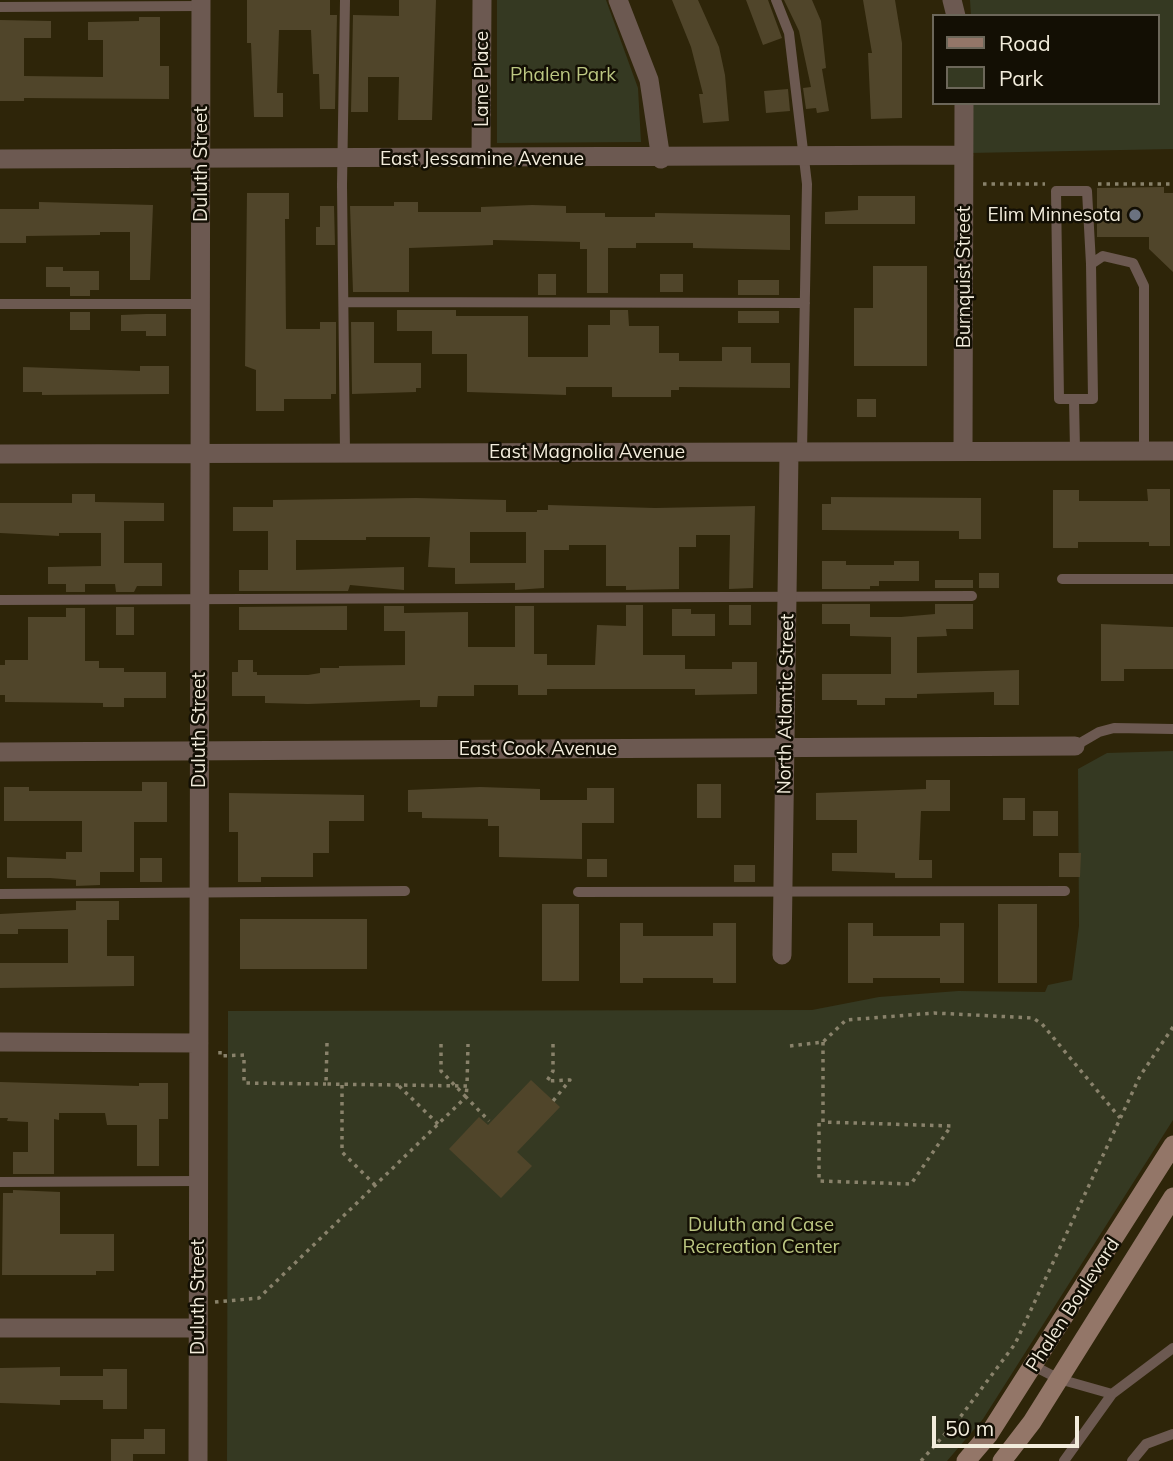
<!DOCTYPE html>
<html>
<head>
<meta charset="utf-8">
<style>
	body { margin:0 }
	#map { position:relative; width:1173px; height:1461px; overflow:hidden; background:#2e2509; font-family:Mulish,sans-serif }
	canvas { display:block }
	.legend { position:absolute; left:932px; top:14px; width:228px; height:91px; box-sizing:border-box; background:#130f04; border:2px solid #6c675a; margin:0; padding:9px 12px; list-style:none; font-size:21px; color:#f2ecdc }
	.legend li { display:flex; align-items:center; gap:14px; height:35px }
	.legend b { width:35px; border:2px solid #6c675a }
	.scale { position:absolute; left:932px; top:1416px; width:147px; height:32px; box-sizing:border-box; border:4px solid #f2ecdc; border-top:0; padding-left:9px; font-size:21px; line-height:24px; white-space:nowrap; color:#f2ecdc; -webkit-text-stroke:5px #130f04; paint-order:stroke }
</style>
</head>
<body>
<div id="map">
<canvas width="1173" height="1461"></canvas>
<ul class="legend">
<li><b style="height:9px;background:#937668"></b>Road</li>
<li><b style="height:19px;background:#353922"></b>Park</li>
</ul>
<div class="scale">50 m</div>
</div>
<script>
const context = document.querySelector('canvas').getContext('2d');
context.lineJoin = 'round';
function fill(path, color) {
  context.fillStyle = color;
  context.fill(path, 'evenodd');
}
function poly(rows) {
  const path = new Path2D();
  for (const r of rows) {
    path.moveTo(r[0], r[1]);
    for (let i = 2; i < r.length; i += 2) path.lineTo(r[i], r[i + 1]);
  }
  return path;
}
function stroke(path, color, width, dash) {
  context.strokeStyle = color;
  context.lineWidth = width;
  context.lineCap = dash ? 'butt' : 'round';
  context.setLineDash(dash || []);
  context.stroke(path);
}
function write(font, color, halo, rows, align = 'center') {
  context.font = font + ' Mulish,sans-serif';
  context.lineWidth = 5;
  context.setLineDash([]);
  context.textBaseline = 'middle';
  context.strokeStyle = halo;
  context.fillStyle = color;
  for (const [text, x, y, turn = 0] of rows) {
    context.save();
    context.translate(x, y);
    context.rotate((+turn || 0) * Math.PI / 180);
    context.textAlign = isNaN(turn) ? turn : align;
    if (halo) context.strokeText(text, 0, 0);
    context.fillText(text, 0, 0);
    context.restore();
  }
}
fill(poly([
	[497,0,606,0,638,88,641,142,497,143],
	[970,0,1173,0,1173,149,969,153,970,103,1157,103,1157,16,971,16],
	[1173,751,1173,1120,983,1419,947,1461,227,1461,228,1011,812,1010,879,997,958,991,1045,992,1048,985,1072,980,1079,926,1078,769,1107,753]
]), '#353922');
fill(poly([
	[247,0,330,0,330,15,337,15,335,109,320,109,319,74,313,74,311,30,279,30,277,93,283,93,283,117,254,117,251,43,247,43],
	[399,0,436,0,432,120,398,120,399,77,368,77,368,112,351,112,353,15,399,16],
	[672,0,698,0,719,47,725,75,729,121,703,123,699,94,703,94,691,47],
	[746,0,768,0,782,38,763,45],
	[784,0,812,0,821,21,826,68,822,69,829,111,817,113,816,108,806,109,803,88,811,87,799,31],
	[863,0,895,0,902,43,902,118,871,119,868,53,872,53],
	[139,17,160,17,160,66,169,66,169,99,24,98,24,101,0,101,0,20,51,21,51,38,24,38,24,76,103,77,103,40,88,40,88,22,139,21],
	[788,89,790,111,766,113,764,91],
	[1164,187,1164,193,1173,193,1173,272,1149,249,1149,237,1097,237,1097,188],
	[247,193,289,193,289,219,285,219,286,329,320,329,320,322,336,322,336,394,331,394,331,399,284,399,284,411,256,411,256,370,245,366],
	[858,196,915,196,915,224,825,224,825,212,858,210],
	[39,202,153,205,150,280,130,280,130,232,100,232,100,235,26,236,26,243,0,243,0,209,39,209],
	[394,202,418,202,418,212,481,212,481,207,532,205,566,206,566,213,605,213,605,217,655,217,655,213,790,215,790,250,693,248,693,243,636,243,636,248,608,248,608,293,587,293,587,249,580,249,580,242,493,240,493,245,409,248,409,292,353,292,350,206,394,206],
	[320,206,334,206,335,245,316,245,316,227,320,227],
	[873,266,927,266,927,366,854,366,854,308,873,308],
	[46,267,63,267,63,271,99,271,99,290,90,290,90,296,70,296,70,287,46,287],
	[538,274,556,274,556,295,538,295],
	[660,274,683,274,683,292,660,292],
	[738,280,779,280,779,295,738,295],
	[397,310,456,310,456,316,528,316,528,357,588,357,588,325,610,325,610,310,628,310,629,326,659,326,659,353,679,353,679,361,722,361,722,347,751,347,751,363,790,363,790,388,679,387,679,390,671,390,671,397,612,397,612,387,566,387,566,395,467,392,467,354,432,354,432,331,397,331],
	[738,311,779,311,779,323,738,323],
	[70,312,90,312,90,330,70,330],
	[146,314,166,314,166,336,146,336,146,331,121,331,121,315],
	[351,322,374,322,374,363,421,363,421,388,416,388,416,392,352,394],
	[140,366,169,366,169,394,42,395,42,392,23,392,23,367,140,371],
	[857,399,876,399,876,417,857,417],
	[1147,489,1170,489,1170,546,1149,546,1149,542,1078,542,1078,548,1053,548,1053,490,1079,490,1079,501,1148,501],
	[72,494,95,494,95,502,164,503,164,521,124,521,124,563,162,563,162,586,137,586,134,592,116,592,115,584,85,584,85,592,66,592,66,584,48,584,48,567,101,566,101,533,59,533,59,536,0,533,0,503,72,503],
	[831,497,981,498,981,539,959,539,959,531,822,530,822,504,831,504],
	[416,498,506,500,506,512,537,512,537,510,548,510,548,505,655,508,755,506,753,588,729,589,730,535,696,535,696,547,679,547,679,589,626,590,626,586,606,586,606,545,569,545,569,550,544,550,544,588,515,590,515,583,455,584,455,568,428,567,430,537,366,537,366,540,296,540,296,570,404,567,404,590,350,585,348,591,239,591,239,570,268,570,268,531,233,531,233,507,273,507,273,500],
	[470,532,526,532,526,563,470,563],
	[822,561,846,561,846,565,894,565,894,561,919,561,919,581,879,581,879,586,870,586,870,589,822,589],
	[979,573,999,573,999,588,979,588],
	[935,580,973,580,973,588,935,588],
	[822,604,870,604,870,617,901,617,935,614,935,604,973,604,973,629,946,629,947,636,917,637,917,673,1019,670,1019,705,994,705,994,692,917,694,917,698,885,698,885,705,857,705,857,700,822,700,822,674,891,674,891,637,850,636,850,624,822,624],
	[626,605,643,605,643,655,685,655,685,669,732,669,732,662,757,662,757,694,695,695,695,689,547,689,547,695,518,695,518,685,474,685,474,696,438,696,437,707,420,707,420,700,308,704,265,703,265,696,232,696,232,672,238,672,238,660,253,660,253,672,257,672,257,675,308,675,320,673,320,668,339,668,339,666,405,665,405,631,384,631,384,606,404,606,404,613,468,612,468,647,515,647,515,606,534,606,534,654,547,654,547,665,595,665,597,625,626,626],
	[729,605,751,605,751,625,729,625],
	[347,606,347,630,239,630,239,607],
	[116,607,134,607,134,635,116,635],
	[66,608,85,608,85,661,99,661,99,668,124,668,124,672,166,672,166,698,124,698,124,707,103,707,103,703,5,702,5,695,0,695,0,665,5,665,5,660,28,660,28,617,66,617],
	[672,609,691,609,691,614,715,614,715,636,672,636],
	[1101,624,1173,627,1173,669,1124,669,1124,681,1101,681],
	[926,780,950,780,950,811,921,811,919,860,932,860,932,878,895,878,895,873,832,871,832,853,857,853,857,820,816,820,816,793,926,789],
	[142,782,167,782,167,822,134,822,134,872,100,872,100,885,76,886,76,880,50,878,7,878,7,857,66,859,66,852,82,852,82,821,4,821,4,787,29,787,29,791,142,791],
	[697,784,721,784,721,818,697,818],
	[480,787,540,789,540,800,587,800,587,788,614,788,614,823,582,823,582,859,499,857,499,826,488,826,488,819,422,818,422,812,408,812,408,790],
	[229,793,364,795,364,821,329,821,329,853,313,853,313,877,261,877,261,882,238,882,238,832,229,832],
	[1003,798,1025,798,1025,820,1003,820],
	[1033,811,1058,811,1058,836,1033,836],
	[1059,853,1081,853,1080,877,1059,877],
	[140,858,162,858,162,882,140,882],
	[587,859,607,859,607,877,587,877],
	[734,865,755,865,755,882,734,882],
	[76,901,119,901,119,920,107,920,107,956,134,956,134,986,0,988,0,963,68,963,68,929,18,929,18,934,0,934,0,914,76,910],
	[542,904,579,904,579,981,542,981],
	[998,904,1037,904,1037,983,998,983],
	[240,919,367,919,367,969,240,969],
	[620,923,643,923,643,936,713,936,713,923,736,923,736,983,713,983,713,978,643,978,643,983,620,983],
	[848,923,873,923,873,936,940,936,940,923,964,923,964,983,940,983,940,978,873,978,873,983,848,983],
	[531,1080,560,1107,517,1152,532,1166,501,1198,449,1149,479,1117,488,1125],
	[0,1082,139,1086,139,1083,168,1083,168,1119,159,1119,159,1166,137,1166,137,1125,107,1125,105,1113,59,1113,59,1120,54,1119,54,1174,13,1174,13,1152,28,1152,28,1122,7,1121,8,1118,0,1118],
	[13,1190,60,1192,60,1234,114,1234,114,1271,96,1271,96,1275,2,1275,3,1193,13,1193],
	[60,1367,60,1376,103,1376,103,1369,127,1369,127,1409,103,1409,103,1400,60,1400,60,1405,0,1403,0,1368],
	[144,1429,165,1429,165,1454,133,1454,133,1461,111,1461,111,1439,144,1439]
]), '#50452a');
stroke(poly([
	[983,184,1045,184],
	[1098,184,1173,184],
	[823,1042,823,1122,951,1126,911,1184,819,1181,819,1122,823,1122],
	[327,1043,326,1084,467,1086,468,1044],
	[441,1044,441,1071,466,1097,467,1086],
	[553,1044,553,1071,547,1081,570,1080,553,1101],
	[790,1046,823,1042,846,1020,934,1013,1033,1018,1042,1024,1120,1118],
	[220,1051,220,1056,244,1055,244,1083,326,1084],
	[342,1085,342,1152,375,1185],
	[399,1086,438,1124],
	[215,1302,259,1298,466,1097,489,1121],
	[921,1461,961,1416,1015,1344,1140,1076,1173,1027]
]), '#89826b', 3.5, [3.5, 5]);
stroke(poly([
	[345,0,342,185,345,453],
	[776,0,789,33,807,184,802,452],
	[0,7,201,6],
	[1091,264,1087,191,1056,191,1059,399,1093,399,1091,264,1103,256,1133,263,1144,286,1144,450],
	[345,302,805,303],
	[0,304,200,304],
	[1074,399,1075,450],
	[1062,579,1173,579],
	[0,600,972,596],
	[1075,746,1099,732,1114,728,1173,729],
	[578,892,1065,891],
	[0,894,405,891],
	[0,1182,198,1181],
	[1034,1366,1059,1379,1112,1394],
	[1064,1461,1112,1394,1173,1348],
	[1132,1461,1146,1444,1173,1434]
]), '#6c5951', 10);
stroke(poly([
	[618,0,649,80,661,159],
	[952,0,956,16],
	[0,159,964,155],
	[481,159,482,0],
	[963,450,964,103],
	[0,454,1173,451],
	[0,752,1075,746],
	[782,955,789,452],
	[0,1042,199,1043],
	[0,1328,198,1328],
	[198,1461,201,0]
]), '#6c5951', 19);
stroke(poly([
	[966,1461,989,1434,1173,1145],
	[1002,1461,1032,1422,1173,1197]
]), '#937668', 19);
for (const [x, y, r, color] of [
	[1135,215,7,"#6b7280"]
]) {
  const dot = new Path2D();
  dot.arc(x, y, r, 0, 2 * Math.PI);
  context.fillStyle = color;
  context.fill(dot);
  stroke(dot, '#130f04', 2.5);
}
write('19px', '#bcc782', '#130f04', [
	["Phalen Park",563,75],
	["Duluth and Case",761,1225],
	["Recreation Center",761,1247]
]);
write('19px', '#f2ecdc', '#130f04', [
	["Lane Place",482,79,-90],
	["East Jessamine Avenue",482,159],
	["Duluth Street",201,164,-90],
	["Burnquist Street",964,277,-90],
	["East Magnolia Avenue",587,452],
	["North Atlantic Street",786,704,-89],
	["Duluth Street",199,730,-90],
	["East Cook Avenue",538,749],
	["Duluth Street",198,1297,-90],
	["Phalen Boulevard",1073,1305,-57]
]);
write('19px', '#f2ecdc', '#130f04', [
	["Elim Minnesota",1121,215]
], 'right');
</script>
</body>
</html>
